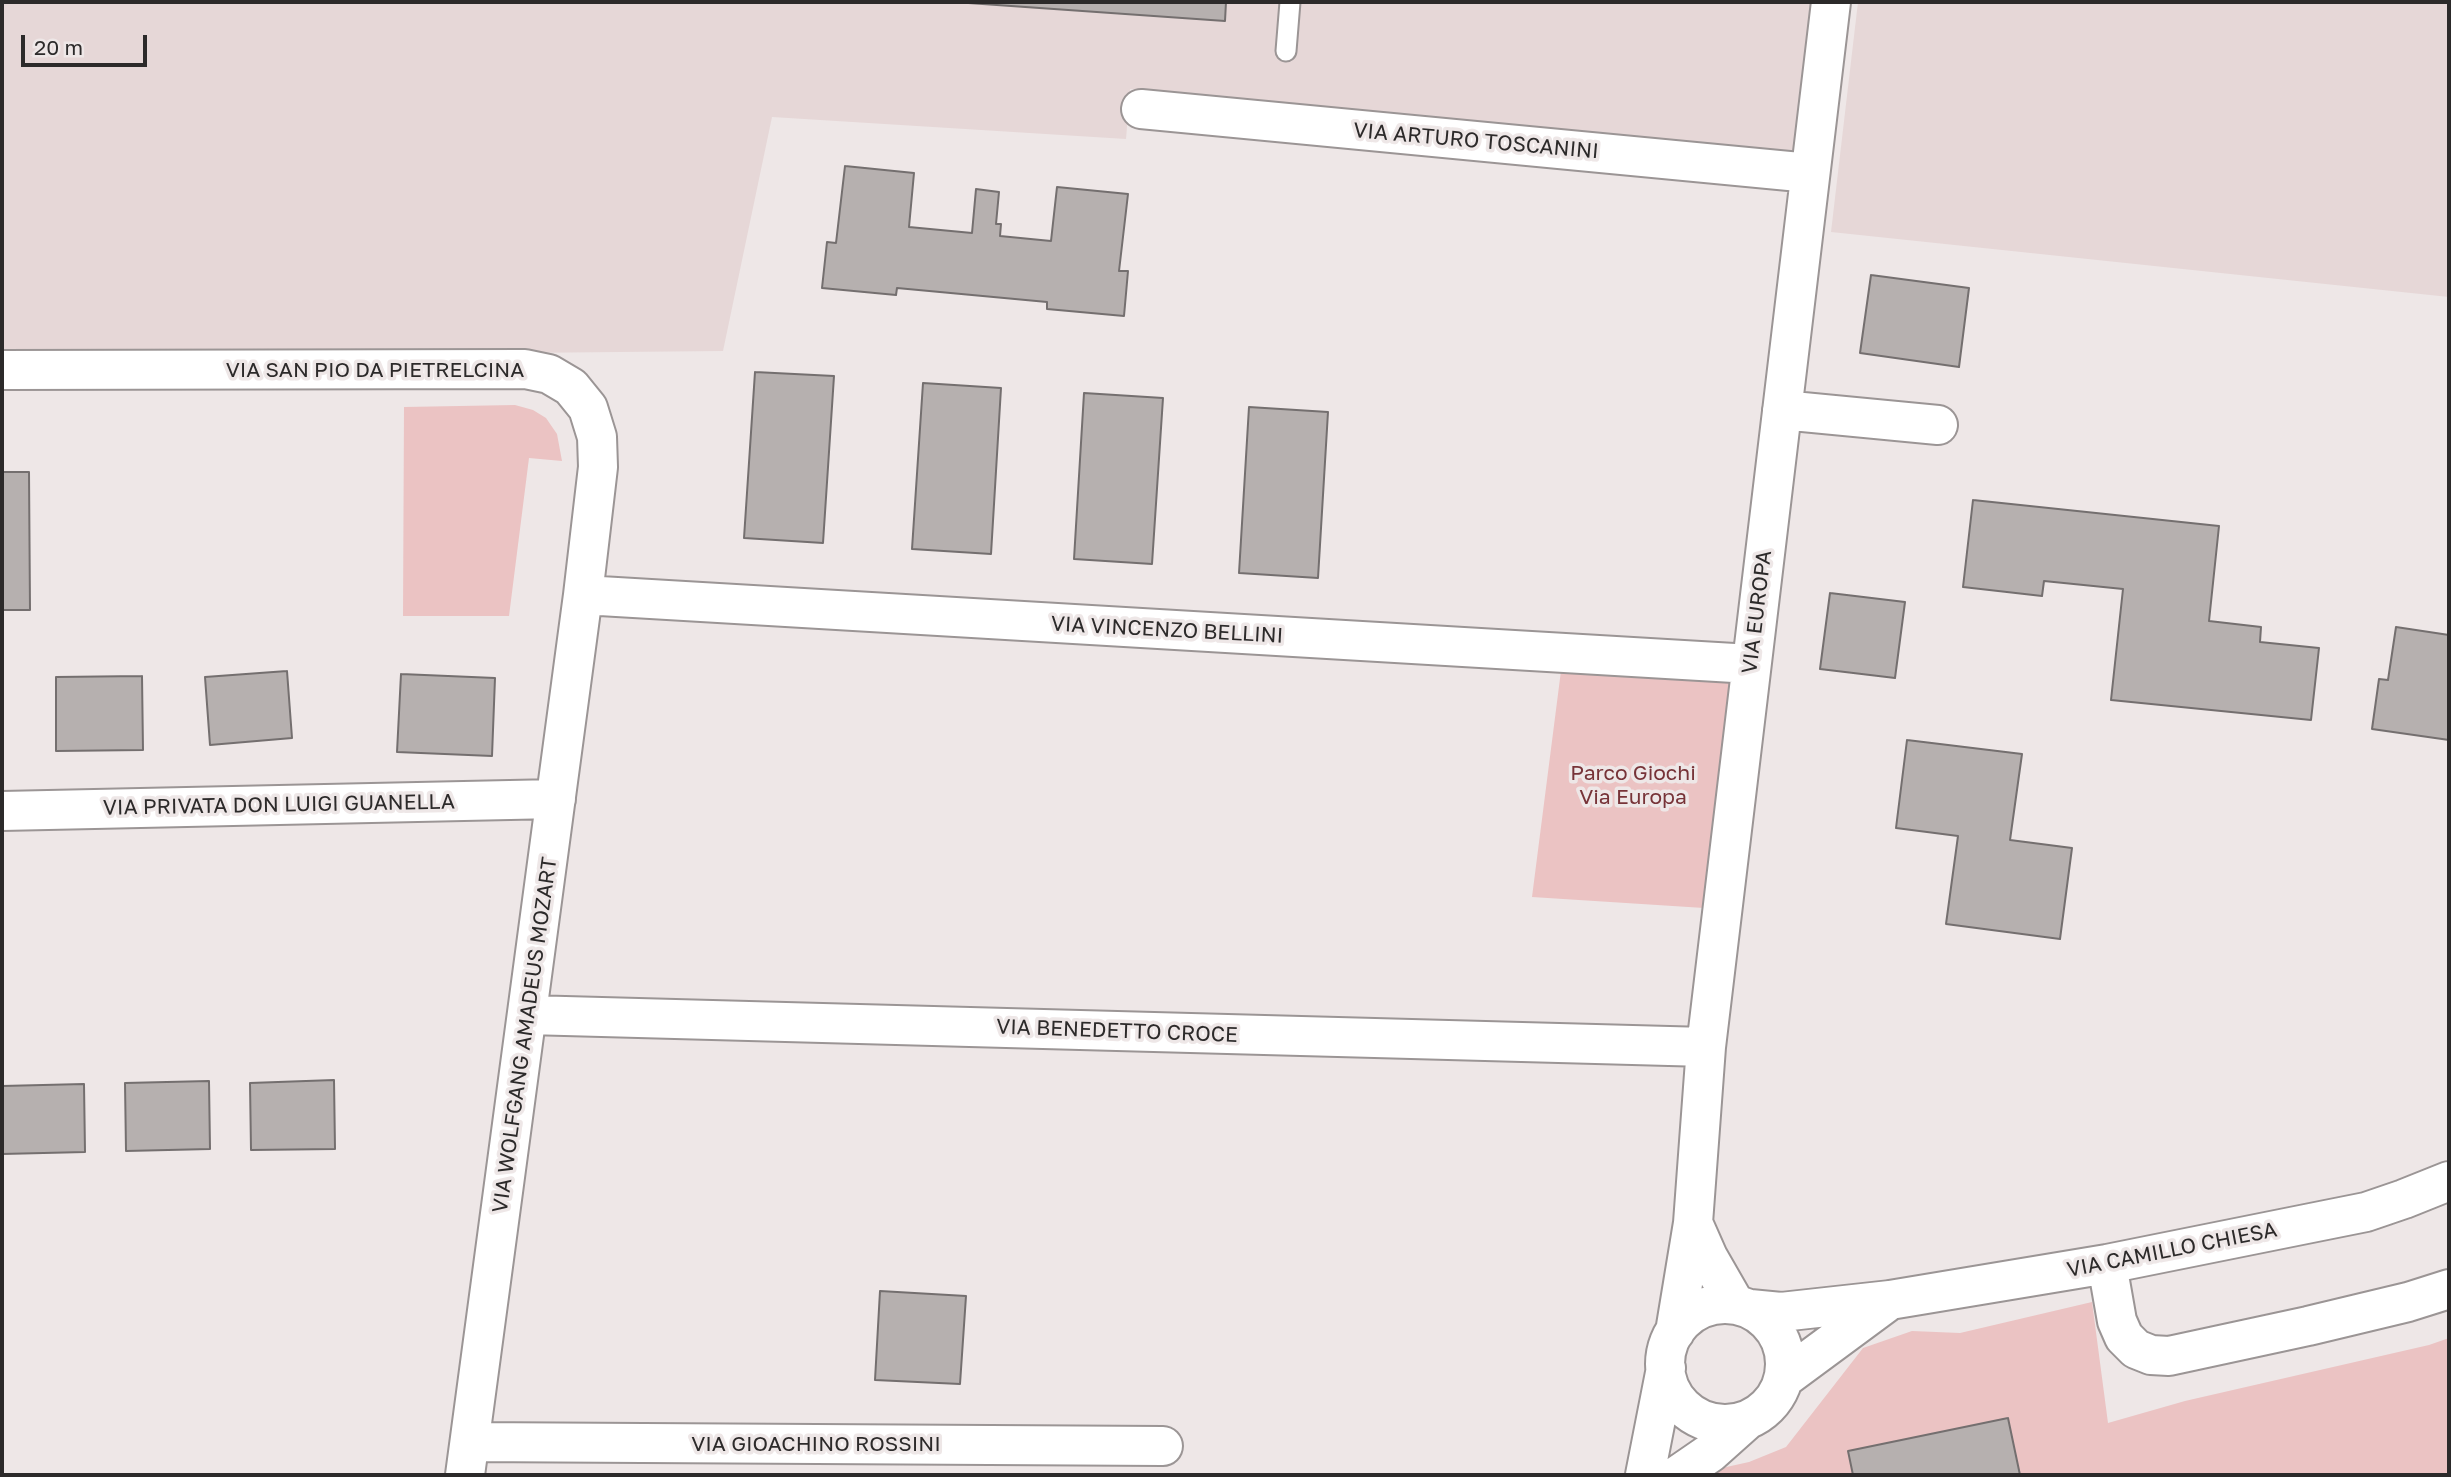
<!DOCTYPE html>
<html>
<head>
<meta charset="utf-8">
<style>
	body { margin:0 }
	#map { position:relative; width:2451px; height:1477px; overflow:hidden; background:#eee7e7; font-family:"Golos Text",sans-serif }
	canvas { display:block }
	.frame { position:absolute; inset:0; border:4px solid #2c2a2a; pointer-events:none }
	.scale { position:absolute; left:21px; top:35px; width:126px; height:32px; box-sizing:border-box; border:4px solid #2c2a2a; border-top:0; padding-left:9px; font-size:21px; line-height:24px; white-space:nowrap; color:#2c2a2a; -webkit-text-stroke:5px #eee7e7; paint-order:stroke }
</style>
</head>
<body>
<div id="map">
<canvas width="2451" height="1477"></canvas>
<div class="frame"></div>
<div class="scale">20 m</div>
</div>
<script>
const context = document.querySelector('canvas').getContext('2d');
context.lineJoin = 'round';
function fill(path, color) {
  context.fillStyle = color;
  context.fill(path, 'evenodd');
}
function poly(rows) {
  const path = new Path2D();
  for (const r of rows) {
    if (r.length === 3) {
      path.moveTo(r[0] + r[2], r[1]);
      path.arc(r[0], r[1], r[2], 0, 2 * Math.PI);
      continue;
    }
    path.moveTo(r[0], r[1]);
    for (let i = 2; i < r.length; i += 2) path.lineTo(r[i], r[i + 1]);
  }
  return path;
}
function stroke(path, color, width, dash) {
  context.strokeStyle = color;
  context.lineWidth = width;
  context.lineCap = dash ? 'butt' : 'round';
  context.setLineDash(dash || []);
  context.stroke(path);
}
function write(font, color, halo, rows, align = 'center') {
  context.font = font + ' "Golos Text",sans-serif';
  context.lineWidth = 7;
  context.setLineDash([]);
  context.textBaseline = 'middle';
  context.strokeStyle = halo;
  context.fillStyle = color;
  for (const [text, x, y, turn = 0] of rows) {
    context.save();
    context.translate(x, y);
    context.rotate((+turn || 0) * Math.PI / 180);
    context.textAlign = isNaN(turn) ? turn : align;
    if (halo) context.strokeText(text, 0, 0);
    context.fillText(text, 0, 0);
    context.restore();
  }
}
fill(poly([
	[2,2,1821,2,1801,155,1130,89,1126,139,772,117,723,351,2,358],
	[1858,2,2449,2,2449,297,1831,232]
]), '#e6d7d7');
fill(poly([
	[515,405,533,410,546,418,557,434,562,461,529,458,509,616,403,616,404,407],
	[1562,663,1734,674,1704,908,1532,897],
	[2092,1302,2108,1423,2185,1401,2429,1345,2449,1338,2449,1475,1706,1475,1713,1470,1749,1462,1786,1447,1863,1348,1912,1331,1960,1333]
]), '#ebc3c3');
const building = poly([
	[954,2,1226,2,1225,21,954,2],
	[845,166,914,173,909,227,972,233,976,189,999,192,996,224,1001,224,1000,236,1051,241,1057,187,1128,194,1119,271,1128,271,1124,316,1047,309,1047,302,897,288,896,295,822,288,827,242,836,243,845,166],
	[1871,275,1969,288,1959,367,1860,353,1871,275],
	[755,372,834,376,823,543,744,538,755,372],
	[923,383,1001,388,991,554,912,549,923,383],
	[1084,393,1163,398,1152,564,1074,559,1084,393],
	[1249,407,1328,412,1318,578,1239,573,1249,407],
	[2,472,29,472,30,610,2,610,2,472],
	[1973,500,2219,526,2209,621,2261,627,2260,642,2319,648,2311,720,2111,700,2123,589,2044,581,2042,596,1963,587,1973,500],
	[1830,593,1905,602,1895,678,1820,669,1830,593],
	[2396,627,2449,635,2449,740,2372,729,2379,679,2388,680,2396,627],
	[287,671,292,738,210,745,205,677,287,671],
	[401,674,495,678,492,756,397,752,401,674],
	[142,676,143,750,56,751,56,677,142,676],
	[1907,740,2022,754,2010,840,2072,848,2060,939,1946,924,1958,836,1896,828,1907,740],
	[334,1080,335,1149,251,1150,250,1083,334,1080],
	[209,1081,210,1149,126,1151,125,1083,209,1081],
	[84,1084,85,1152,2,1154,2,1086,84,1084],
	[880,1291,966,1296,960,1384,875,1380,880,1291],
	[2008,1418,2020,1475,1853,1475,1848,1451,2008,1418]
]);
fill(building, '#b6b0af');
stroke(building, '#746f6f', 2);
const lane = poly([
	[1286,51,1290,2]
]);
const street = poly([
	[1141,109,1810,173],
	[2,370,525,369,549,374,571,387,588,408,597,437,598,467,583,595,465,1475],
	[1782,410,1938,425],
	[583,595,1751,664],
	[2,811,556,799],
	[528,1015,1706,1047],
	[1693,1223,1708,1257,1735,1304],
	[2107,1264,2117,1321,2124,1337,2136,1349,2151,1355,2169,1356,2308,1326,2408,1302,2449,1289],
	[1890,1300,2107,1264,2326,1220,2366,1212,2404,1199,2449,1181],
	[1725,1364,60],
	[1750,1309,1781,1312,1890,1300,1783,1379],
	[1675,1332,1693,1223,1706,1047,1831,2],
	[470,1442,1163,1446],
	[1645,1475,1666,1368],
	[1678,1475,1710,1453,1747,1420]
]);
stroke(lane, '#9b9595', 23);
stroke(street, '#9b9595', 42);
stroke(lane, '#fff', 19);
stroke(street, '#fff', 38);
write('21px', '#2c2a2a', '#eee7e7', [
	["VIA ARTURO TOSCANINI",1476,141,5],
	["VIA SAN PIO DA PIETRELCINA",375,370],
	["VIA EUROPA",1757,612,-83],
	["VIA VINCENZO BELLINI",1167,630,3],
	["VIA PRIVATA DON LUIGI GUANELLA",279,805,-1],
	["VIA BENEDETTO CROCE",1117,1031,2],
	["VIA WOLFGANG AMADEUS MOZART",525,1035,-82],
	["VIA CAMILLO CHIESA",2172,1250,-11],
	["VIA GIOACHINO ROSSINI",816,1444]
]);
write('21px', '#773338', '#eee7e7', [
	["Parco Giochi",1633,773],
	["Via Europa",1633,797]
]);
</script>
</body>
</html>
